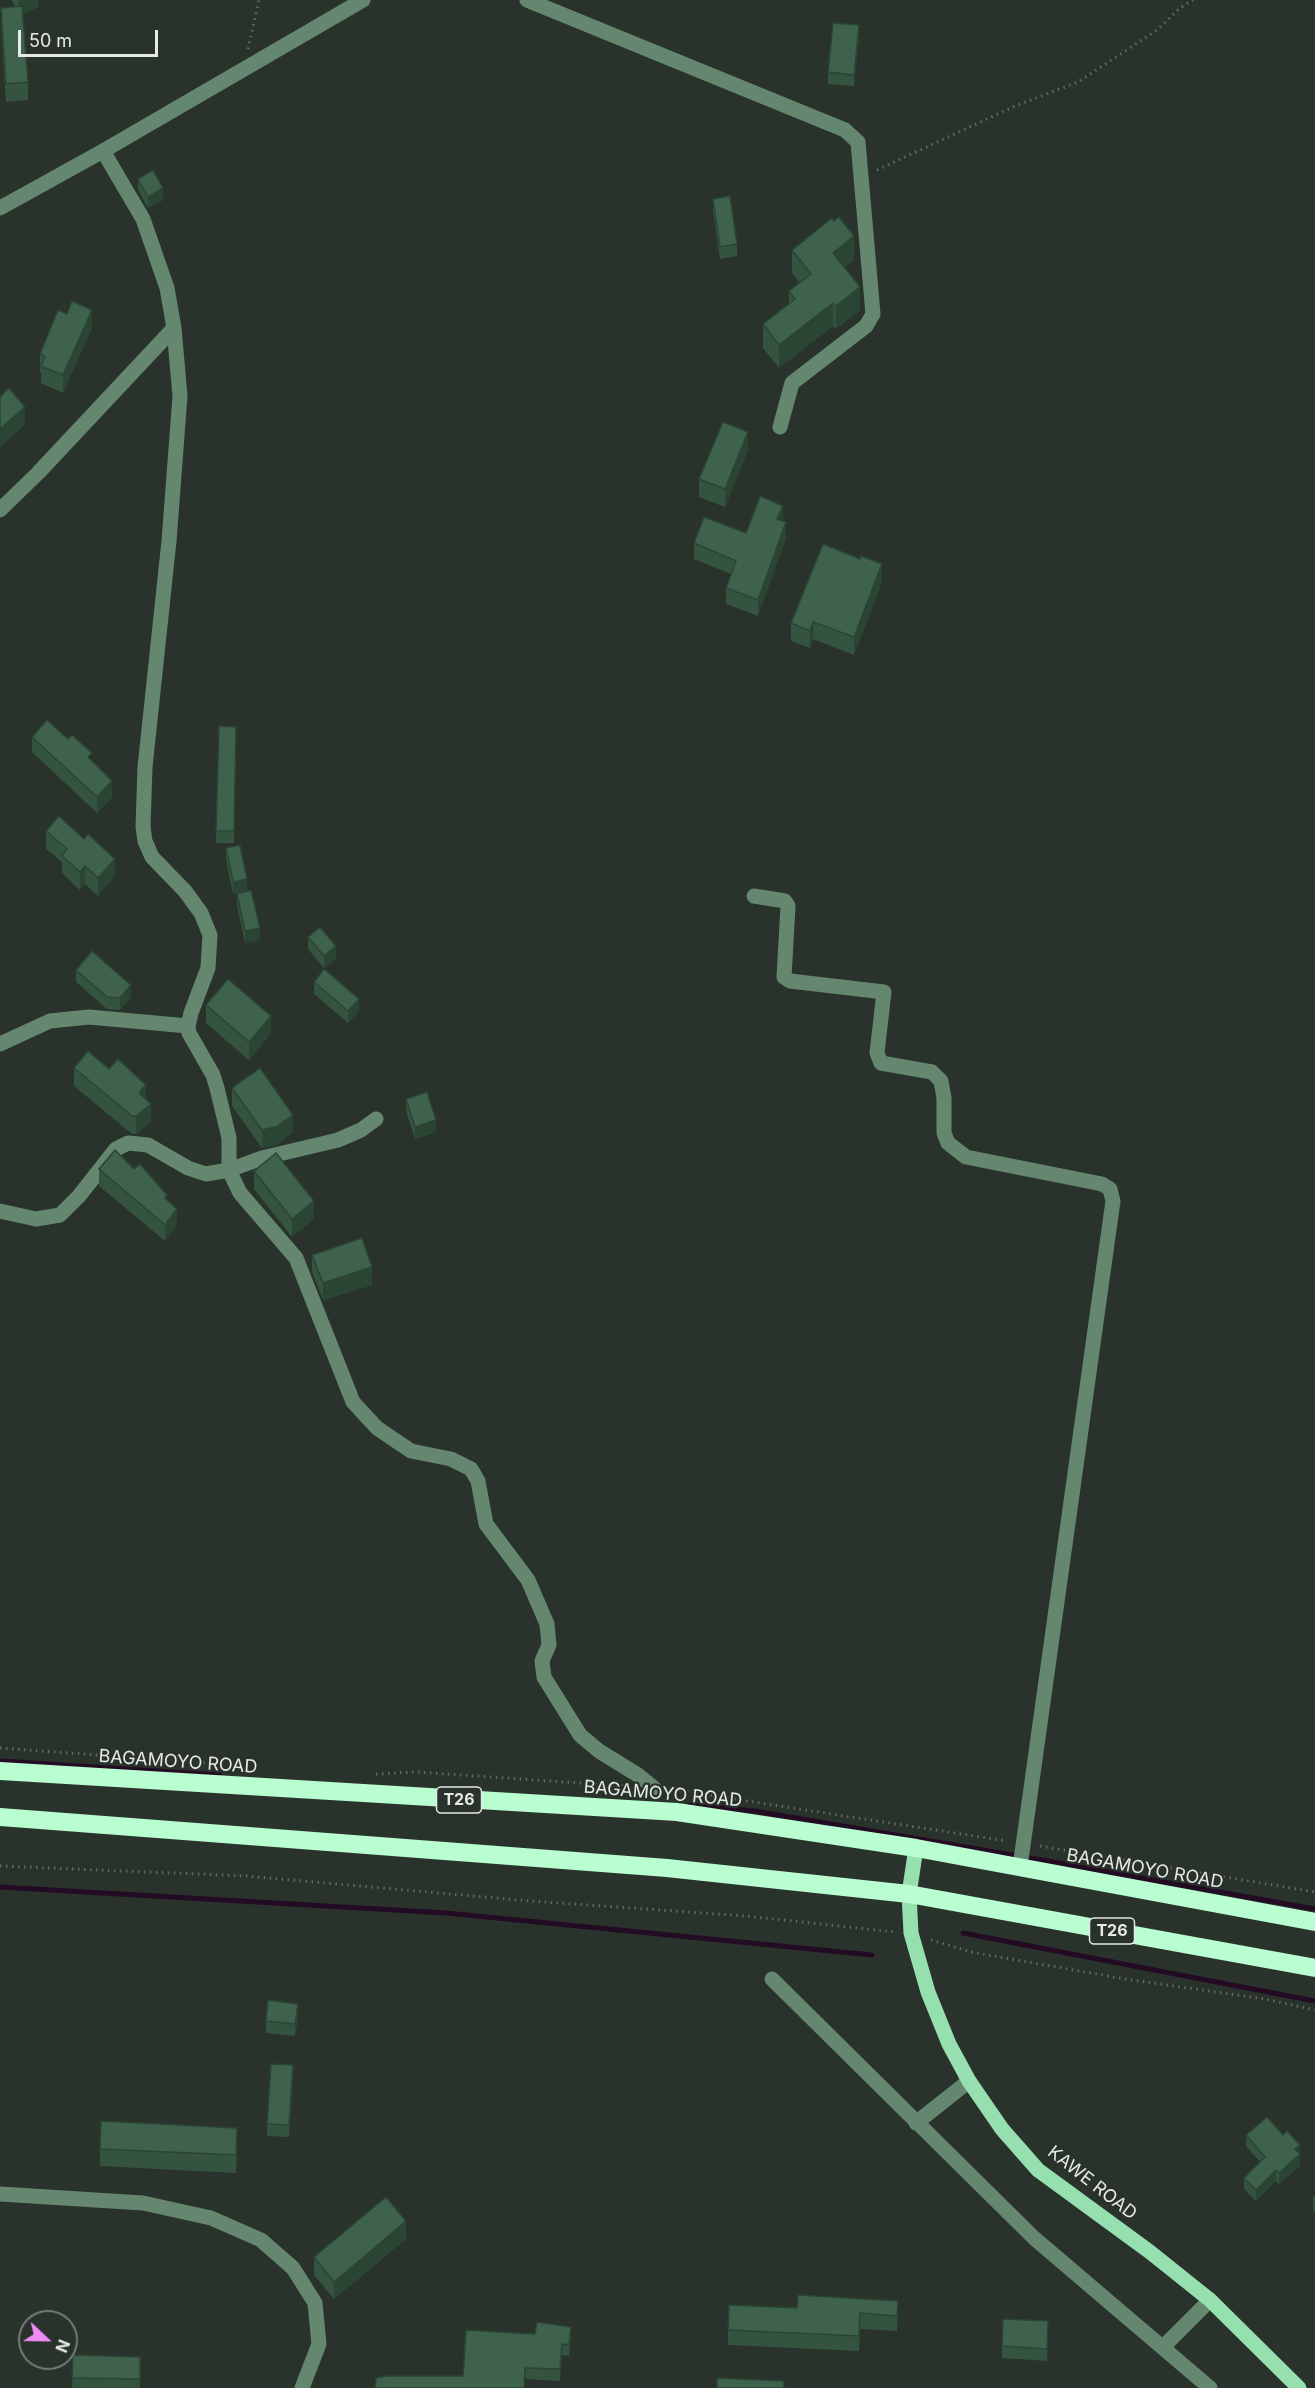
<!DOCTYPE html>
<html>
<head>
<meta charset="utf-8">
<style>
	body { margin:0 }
	#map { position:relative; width:1315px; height:2388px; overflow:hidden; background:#2a322c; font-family:Inter,sans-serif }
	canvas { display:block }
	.north { position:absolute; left:18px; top:2310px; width:60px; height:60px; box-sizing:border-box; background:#2a322c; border:2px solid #747c76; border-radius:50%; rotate:112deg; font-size:16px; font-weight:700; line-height:24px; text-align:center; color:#e4eae6 }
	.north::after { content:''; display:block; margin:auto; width:21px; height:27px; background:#f08bf5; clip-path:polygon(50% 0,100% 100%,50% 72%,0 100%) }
	.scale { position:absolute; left:18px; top:30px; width:140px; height:27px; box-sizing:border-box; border:3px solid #e4eae6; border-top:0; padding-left:8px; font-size:18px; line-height:21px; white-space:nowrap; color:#e4eae6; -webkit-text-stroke:4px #2a322c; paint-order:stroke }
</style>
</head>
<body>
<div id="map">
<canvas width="1315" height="2388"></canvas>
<div class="north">N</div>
<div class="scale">50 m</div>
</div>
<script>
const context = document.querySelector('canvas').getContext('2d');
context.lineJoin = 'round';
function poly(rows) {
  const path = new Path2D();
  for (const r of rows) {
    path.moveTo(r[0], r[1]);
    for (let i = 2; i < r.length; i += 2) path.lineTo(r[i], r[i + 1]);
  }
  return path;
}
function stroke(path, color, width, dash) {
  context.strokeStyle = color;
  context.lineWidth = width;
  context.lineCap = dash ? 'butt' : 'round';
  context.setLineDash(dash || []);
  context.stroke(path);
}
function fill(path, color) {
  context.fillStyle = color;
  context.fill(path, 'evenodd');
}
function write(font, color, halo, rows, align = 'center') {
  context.font = font + ' Inter,sans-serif';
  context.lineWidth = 4.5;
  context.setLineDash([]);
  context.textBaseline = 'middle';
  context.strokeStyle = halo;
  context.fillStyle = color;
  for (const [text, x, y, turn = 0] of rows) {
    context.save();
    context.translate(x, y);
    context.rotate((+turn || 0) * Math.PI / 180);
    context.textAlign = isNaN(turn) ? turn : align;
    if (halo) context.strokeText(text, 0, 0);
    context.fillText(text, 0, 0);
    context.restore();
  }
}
stroke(poly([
	[0,1761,220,1775],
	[690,1805,755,1811,1018,1856],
	[1025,1857,1315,1909],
	[0,1887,446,1913,872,1955],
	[963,1933,1315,2001]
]), '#220b23', 5);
stroke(poly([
	[248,49,259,0],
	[877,170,1015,106,1078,82,1157,30,1180,8,1193,0],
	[0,1748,208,1763],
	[376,1774,417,1772,624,1786],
	[669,1789,1007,1841],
	[1040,1846,1315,1892],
	[0,1866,246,1876,530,1901,746,1916,895,1932],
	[931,1940,971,1952,1125,1979,1265,1999,1315,2010]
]), '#636a65', 3, [1.5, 4.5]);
stroke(poly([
	[527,0,845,130,858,142,873,314,866,326,792,383,780,427],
	[103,151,143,219,167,288,174,328,180,396,169,541,145,767,143,827,145,841,152,857,185,891,201,913,210,935,208,968,191,1013,188,1026,189,1033,213,1075,217,1088,229,1138,229,1170,240,1193,296,1258,353,1402,377,1428,411,1451,451,1459,471,1469,478,1481,486,1524,528,1580,547,1624,549,1645,542,1661,544,1677,580,1735,599,1751,638,1775,654,1788],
	[0,208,103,151,363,0],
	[0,510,38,473,174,328],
	[754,896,785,901,788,906,784,977,790,981,884,992,877,1053,881,1063,932,1072,941,1081,944,1098,944,1133,948,1143,966,1157,1102,1184,1110,1189,1113,1201,1020,1867],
	[0,1044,50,1021,89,1017,188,1026],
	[0,1211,36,1219,60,1215,79,1196,116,1149,128,1143,148,1145,188,1168,206,1174,229,1170,262,1158,338,1140,361,1130,376,1119],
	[772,1979,1034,2238,1210,2388],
	[916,2123,969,2081],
	[0,2194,143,2203,211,2218,261,2240,293,2268,315,2303,319,2344,302,2388],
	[1163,2347,1210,2300]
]), '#658770', 15);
stroke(poly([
	[916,1848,909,1894,911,1933,928,1992,949,2044,969,2081,1002,2129,1038,2170,1150,2252,1210,2300,1299,2388]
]), '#96dfaf', 15);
stroke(poly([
	[0,1771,677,1812,916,1848,1315,1922],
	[0,1817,667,1868,909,1894,1315,1968]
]), '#b8fed0', 18);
fill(poly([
	[12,0,38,0,38,7,23,14,28,82,28,100,6,102,1,26,1,8,15,7],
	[859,37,854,86,828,84,828,72],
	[138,179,163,200,148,208,138,190],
	[713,199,737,244,737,256,720,259,713,211],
	[792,250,854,260,845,267,860,310,836,329,833,326,779,368,763,348,763,324,789,303,789,291,800,283,792,273],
	[92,328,63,393,41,383,41,373,40,372,40,354],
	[748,450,725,507,699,497,699,479],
	[783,521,786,538,758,616,726,604,726,588,731,574,694,559,694,543,746,533],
	[882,582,854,655,813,639,810,648,791,641,791,623],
	[236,727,234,843,216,843,216,831],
	[32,737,92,761,112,797,97,813,32,752],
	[46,831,115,876,98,896,85,884,80,890,62,873,62,862,46,849],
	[226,848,247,891,233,894,226,860],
	[237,894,260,940,245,943,237,905],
	[308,937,336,958,324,968,308,949],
	[76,970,131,997,120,1010,107,1009,76,982],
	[314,982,359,1011,348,1023,314,994],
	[206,1005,271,1033,249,1060,206,1023],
	[74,1068,109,1069,146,1100,151,1122,136,1134,132,1134,74,1086],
	[232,1088,293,1132,276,1145,262,1148,232,1106],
	[406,1099,436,1132,415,1139,406,1111],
	[99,1169,134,1169,177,1225,165,1241,99,1186],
	[254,1171,314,1219,292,1237,254,1189],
	[312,1255,372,1285,323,1300,312,1272],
	[298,2016,295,2036,266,2033,266,2021],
	[293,2077,289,2137,267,2136,267,2124],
	[1246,2135,1283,2135,1300,2145,1300,2166,1279,2184,1276,2181,1256,2201,1244,2189,1244,2178,1260,2162,1246,2146],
	[237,2145,236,2173,100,2166,100,2149],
	[1315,2195,1315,2213,1313,2209,1313,2197],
	[406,2239,334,2299,314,2275,314,2257],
	[898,2301,897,2331,860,2329,859,2351,728,2345,728,2330,797,2308],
	[1048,2333,1047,2361,1002,2358,1002,2346],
	[571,2338,569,2356,562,2355,560,2381,525,2379,524,2388,375,2388,463,2376],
	[73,2355,140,2357,140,2388,72,2388]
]), '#355440');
fill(poly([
	[19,0,38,0,38,7,19,15],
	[859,25,859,37,854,86,854,75],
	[163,188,163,200,148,208,148,197],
	[854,236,854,260,833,276,833,253],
	[860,287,860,310,836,329,836,306],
	[833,303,833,326,779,368,779,345],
	[92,310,92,328,63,393,63,375],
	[25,407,25,425,0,447,0,429],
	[748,432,748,450,725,507,725,489],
	[783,506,783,522,777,519],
	[786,522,786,538,758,616,758,600],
	[882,564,882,582,854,655,854,637],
	[813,622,813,639,810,648,810,631],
	[112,781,112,797,97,813,97,797],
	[115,859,115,876,98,896,98,878],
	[85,866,85,884,80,890,80,872],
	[247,879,247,891,233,894,233,882],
	[260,928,260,940,245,943,245,931],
	[336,946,336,958,324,968,324,956],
	[131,985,131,997,120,1010,120,998],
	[359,999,359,1011,348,1023,348,1011],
	[271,1016,271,1033,249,1060,249,1042],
	[146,1085,146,1103,139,1093],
	[151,1104,151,1122,136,1134,136,1116],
	[293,1115,293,1132,276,1145,262,1148,262,1130],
	[436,1120,436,1132,415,1139,415,1127],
	[314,1201,314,1219,292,1237,292,1219],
	[177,1209,177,1225,165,1241,165,1225],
	[372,1267,372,1285,323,1300,323,1283],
	[298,2004,298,2016,295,2036,295,2024],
	[293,2065,293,2077,289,2137,289,2125],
	[237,2128,237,2145,236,2173,236,2155],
	[1300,2145,1300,2166,1279,2184,1279,2173,1295,2149],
	[1276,2170,1276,2181,1256,2201,1256,2190],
	[406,2221,406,2239,334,2299,334,2282],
	[898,2301,898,2317,897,2331,897,2316],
	[571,2327,571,2338,569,2356,569,2345],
	[562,2344,562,2355,560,2381,560,2369]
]), '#2b4534');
const building = poly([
	[22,6,28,82,6,84,1,8,22,6],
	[833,23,859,25,854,75,828,72,833,23],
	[153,170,163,188,148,197,138,179,153,170],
	[730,196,737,244,720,247,713,199,730,196],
	[839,217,854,236,833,253,860,287,836,306,833,303,779,345,763,324,795,299,789,291,811,274,792,250,832,218,834,221,839,217],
	[72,301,92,310,63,375,41,366,45,357,40,354,58,310,67,314,72,301],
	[9,388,25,407,0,429,0,397,9,388],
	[723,422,748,432,725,489,699,479,723,422],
	[760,496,783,506,777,519,786,522,758,600,726,588,736,561,694,543,704,517,746,533,760,496],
	[823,544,860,559,861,556,882,564,854,637,813,622,810,631,791,623,823,544],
	[47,720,68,739,72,735,92,753,88,757,112,781,97,797,32,737,47,720],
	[219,726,236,727,234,831,216,831,219,726],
	[59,816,84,839,88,834,115,859,98,878,85,866,80,872,62,856,67,849,46,831,59,816],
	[240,845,247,879,233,882,226,848,240,845],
	[251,890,260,928,245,931,237,894,251,890],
	[320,927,336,946,324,956,308,937,320,927],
	[92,951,131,985,120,998,107,997,76,970,92,951],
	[324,969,359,999,348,1011,314,982,324,969],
	[228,979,271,1016,249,1042,206,1005,228,979],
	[88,1051,109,1069,118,1059,146,1085,139,1093,151,1104,136,1116,132,1116,74,1068,88,1051],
	[260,1068,293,1115,276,1127,262,1130,232,1088,260,1068],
	[427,1092,436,1120,415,1127,406,1099,427,1092],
	[115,1150,134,1169,140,1164,167,1195,165,1198,177,1209,165,1225,99,1169,115,1150],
	[276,1153,314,1201,292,1219,254,1171,276,1153],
	[362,1238,372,1267,323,1283,312,1255,362,1238],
	[268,2000,298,2004,295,2024,266,2021,268,2000],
	[271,2064,293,2065,289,2125,267,2124,271,2064],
	[1267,2117,1283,2135,1287,2131,1300,2145,1295,2149,1300,2154,1279,2173,1276,2170,1256,2190,1244,2178,1265,2157,1246,2135,1267,2117],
	[101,2121,237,2128,236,2155,100,2149,101,2121],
	[386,2197,406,2221,334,2282,314,2257,386,2197],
	[798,2295,898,2301,897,2316,860,2313,859,2336,728,2330,729,2305,797,2308,798,2295],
	[1003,2319,1048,2321,1047,2349,1002,2346,1003,2319],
	[537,2322,571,2327,569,2345,562,2344,560,2369,525,2368,524,2388,375,2388,376,2378,386,2376,463,2376,466,2330,535,2334,537,2322],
	[73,2355,140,2357,140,2379,72,2378,73,2355],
	[717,2378,784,2381,784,2388,717,2388,717,2378]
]);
fill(building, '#3e624b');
stroke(building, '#2b4534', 1.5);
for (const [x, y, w] of [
	[459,1800,45],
	[1112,1931,45]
]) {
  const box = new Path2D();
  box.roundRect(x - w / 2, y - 13, w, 26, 4.5);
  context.fillStyle = '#2a322c';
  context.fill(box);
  stroke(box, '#e4eae6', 1.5);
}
write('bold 16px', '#e4eae6', null, [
	["T26",459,1800],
	["T26",1112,1931]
]);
write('18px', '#e4eae6', '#2a322c', [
	["BAGAMOYO ROAD",178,1762,4],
	["BAGAMOYO ROAD",663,1794,5],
	["BAGAMOYO ROAD",1145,1869,10],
	["KAWE ROAD",1092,2183,38]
]);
</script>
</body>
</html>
